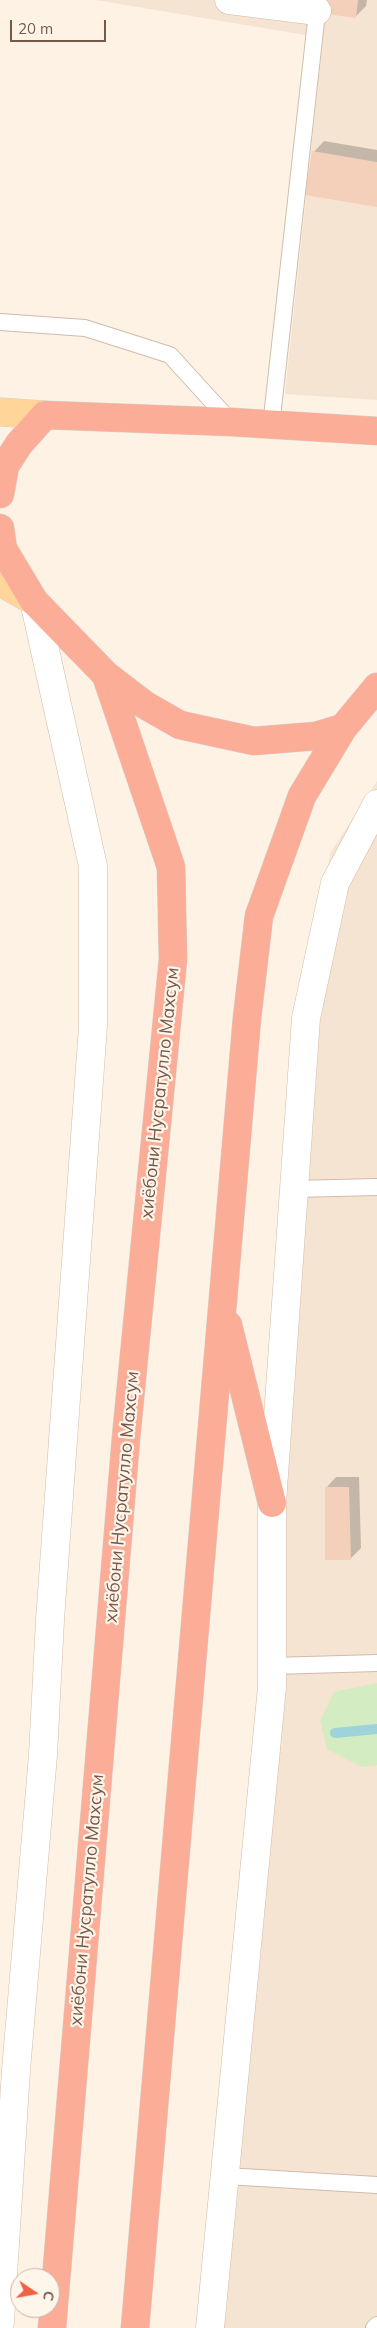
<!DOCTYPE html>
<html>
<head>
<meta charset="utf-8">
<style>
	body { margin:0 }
	#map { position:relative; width:377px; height:2328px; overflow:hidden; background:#fdf2e4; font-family:Mulish,sans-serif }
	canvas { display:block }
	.north { position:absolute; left:10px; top:2268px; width:50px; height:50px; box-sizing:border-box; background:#fff6eb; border:1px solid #c9b6aa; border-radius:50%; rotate:102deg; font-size:14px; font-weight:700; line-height:20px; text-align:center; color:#775748 }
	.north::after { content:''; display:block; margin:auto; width:18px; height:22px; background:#ed6243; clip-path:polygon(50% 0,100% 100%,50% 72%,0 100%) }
	.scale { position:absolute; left:10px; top:20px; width:96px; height:22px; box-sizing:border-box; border:2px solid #775748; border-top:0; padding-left:6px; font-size:15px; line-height:18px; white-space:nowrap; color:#775748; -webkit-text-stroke:4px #fff6eb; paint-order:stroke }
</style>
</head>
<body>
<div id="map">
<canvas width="377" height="2328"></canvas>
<div class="north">С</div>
<div class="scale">20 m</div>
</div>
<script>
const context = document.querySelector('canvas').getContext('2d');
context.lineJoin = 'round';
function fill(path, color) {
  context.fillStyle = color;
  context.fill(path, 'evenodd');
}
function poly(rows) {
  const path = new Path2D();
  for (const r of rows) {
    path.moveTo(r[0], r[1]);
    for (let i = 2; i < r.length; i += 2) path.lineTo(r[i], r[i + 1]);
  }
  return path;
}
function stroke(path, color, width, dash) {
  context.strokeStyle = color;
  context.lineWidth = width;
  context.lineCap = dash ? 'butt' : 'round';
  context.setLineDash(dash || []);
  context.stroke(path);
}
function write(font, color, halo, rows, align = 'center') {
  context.font = font + ' Mulish,sans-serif';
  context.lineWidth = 4.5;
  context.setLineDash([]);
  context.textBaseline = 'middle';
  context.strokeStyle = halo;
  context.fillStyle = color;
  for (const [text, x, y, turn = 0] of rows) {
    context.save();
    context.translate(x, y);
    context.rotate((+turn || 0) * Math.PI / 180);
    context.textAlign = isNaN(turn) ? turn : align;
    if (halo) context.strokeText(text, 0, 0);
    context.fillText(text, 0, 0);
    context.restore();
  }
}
fill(poly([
	[96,0,377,0,377,400,285,394,323,38],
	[377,781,377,2328,223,2328,282,1679,262,1551,298,1007,331,852]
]), '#f5e4d2');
fill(poly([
	[377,1683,377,1765,362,1767,327,1749,320,1721,334,1692]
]), '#d4ecc1');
fill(poly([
	[322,0,367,0,366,6,356,16],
	[324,141,377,150,377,205,314,152],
	[336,1477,359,1477,361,1548,350,1559,326,1488]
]), '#0003');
stroke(poly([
	[335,1733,377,1729]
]), '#9dd3da', 10);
fill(poly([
	[321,0,358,0,356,18,319,13],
	[312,151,377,162,377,207,305,195],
	[325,1487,349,1487,351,1560,325,1560]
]), '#f4cfba');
const lane = poly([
	[0,322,85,328,170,355,231,422],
	[271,426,318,3],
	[293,1189,377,1187],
	[272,1666,377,1663],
	[226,2176,377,2185],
	[374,2328,377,2325]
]);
const street = poly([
	[229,0,317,11]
]);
const secondary = poly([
	[0,2322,16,2070,43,1755,50,1620,93,1026,93,866,34,601],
	[210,2328,272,1687,272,1503,306,1018,335,883,377,804]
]);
const primary = poly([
	[0,412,45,415],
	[0,582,34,601]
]);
const highway = poly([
	[0,494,5,466,19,444,45,415,231,422,377,431],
	[0,528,3,549,34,601,106,675,145,705,180,725,254,741,316,736,343,728,377,687],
	[228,1325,272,1503],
	[52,2328,126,1438,173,959,171,867,106,675],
	[135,2328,247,1018,259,916,302,796,343,728]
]);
stroke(lane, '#d1bbac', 18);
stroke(street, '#d1bbac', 29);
stroke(secondary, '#d5bba9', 29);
stroke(primary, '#d9d0cc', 29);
stroke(highway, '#d9d0cc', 29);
stroke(lane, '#fff', 16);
stroke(street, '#fff', 28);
stroke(secondary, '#fff', 28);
stroke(primary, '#ffd599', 28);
stroke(highway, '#fbad97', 28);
write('18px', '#775748', '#fff6eb', [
	["хиёбони Нусратулло Махсум",160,1093,-84],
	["хиёбони Нусратулло Махсум",122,1497,-85],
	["хиёбони Нусратулло Махсум",87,1900,-85]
]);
</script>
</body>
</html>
